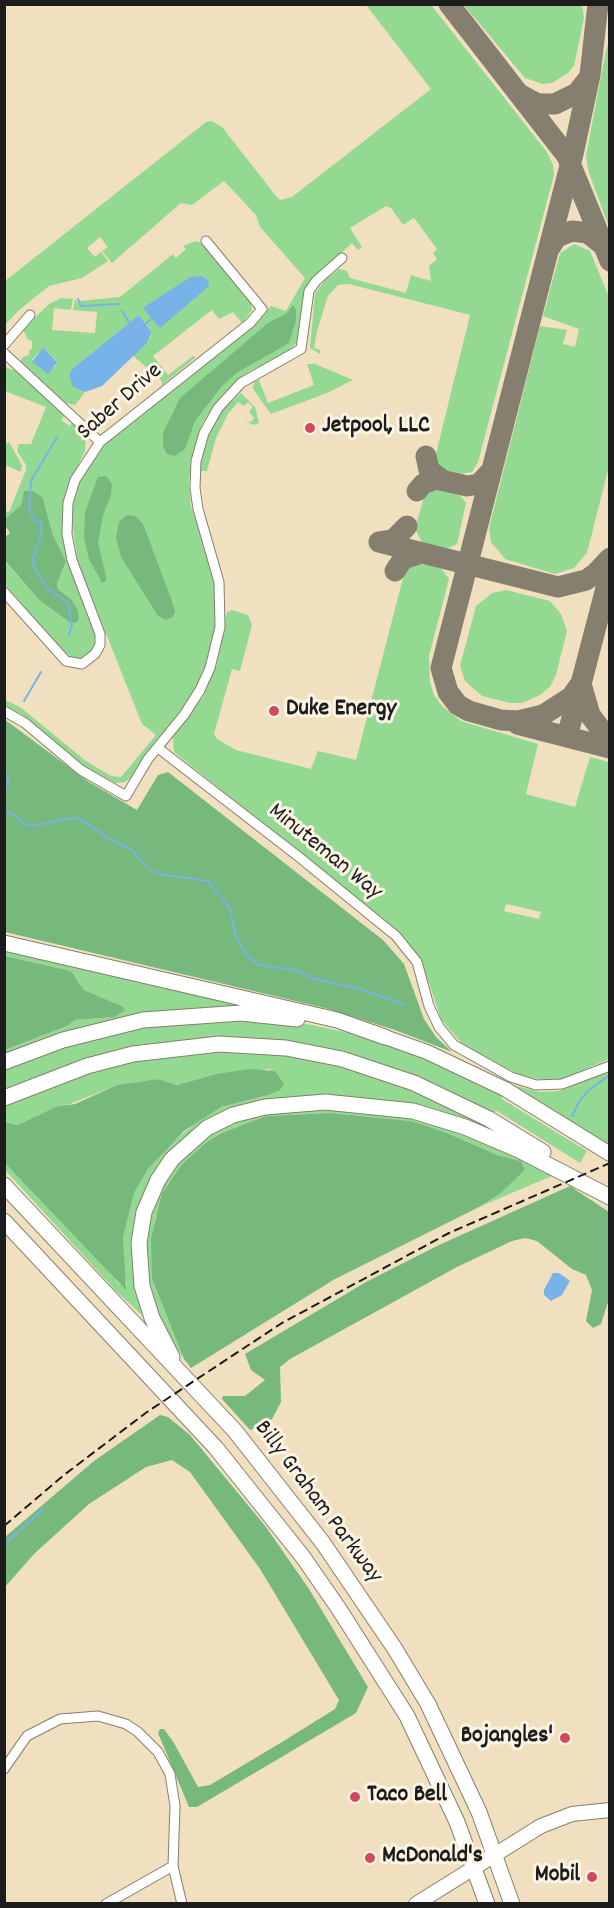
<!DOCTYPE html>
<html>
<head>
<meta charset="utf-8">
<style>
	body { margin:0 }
	#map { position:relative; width:614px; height:1908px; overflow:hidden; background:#f0e0c0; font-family:Dekko,sans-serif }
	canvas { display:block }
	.frame { position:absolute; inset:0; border:6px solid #1c1c1c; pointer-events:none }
</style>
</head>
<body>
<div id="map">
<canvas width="614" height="1908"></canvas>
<div class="frame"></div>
</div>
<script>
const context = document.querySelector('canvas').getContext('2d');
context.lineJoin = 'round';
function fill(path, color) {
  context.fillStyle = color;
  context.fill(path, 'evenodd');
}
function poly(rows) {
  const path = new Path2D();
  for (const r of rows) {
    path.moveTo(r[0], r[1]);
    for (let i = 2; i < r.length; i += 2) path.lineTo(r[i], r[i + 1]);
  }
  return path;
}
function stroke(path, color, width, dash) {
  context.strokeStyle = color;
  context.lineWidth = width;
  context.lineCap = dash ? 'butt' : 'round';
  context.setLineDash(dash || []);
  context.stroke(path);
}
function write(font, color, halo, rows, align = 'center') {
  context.font = font + ' Dekko,sans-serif';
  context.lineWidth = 6;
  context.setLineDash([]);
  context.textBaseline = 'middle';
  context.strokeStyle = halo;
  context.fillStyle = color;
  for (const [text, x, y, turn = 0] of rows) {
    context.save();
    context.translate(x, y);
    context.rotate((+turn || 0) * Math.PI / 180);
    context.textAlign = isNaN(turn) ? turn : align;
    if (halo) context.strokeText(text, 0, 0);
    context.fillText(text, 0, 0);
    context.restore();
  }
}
fill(poly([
	[366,5,431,5,547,152,553,165,554,175,478,462,472,472,455,475,440,468,435,458,470,315,349,284,338,285,328,296,317,331,314,348,320,350,320,354,310,348,315,294,325,280,339,269,347,271,350,278,406,293,411,275,431,281,429,266,437,259,433,253,437,249,414,218,403,225,391,208,386,206,350,228,362,247,358,250,352,243,309,283,302,302,300,336,297,343,284,354,250,371,234,383,215,403,202,424,191,459,189,483,191,507,210,560,215,584,216,621,212,646,200,681,186,704,145,754,132,777,125,782,115,783,82,765,21,714,5,706,5,700,20,707,86,761,111,776,121,777,156,735,142,724,78,563,71,515,77,488,86,466,109,439,239,338,271,306,286,311,305,278,260,227,256,215,224,181,192,205,181,203,112,263,102,251,108,247,100,237,87,248,95,257,101,252,108,261,82,278,49,286,18,311,5,325,5,281,206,122,212,121,222,127,276,196,280,200,292,197,431,89],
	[464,5,582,5,584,18,574,66,568,73,552,83,543,84,525,78],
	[609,42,609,227,589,173,586,156,606,50],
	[196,241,203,244,251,302,252,310,242,323,233,312,219,319,212,310,153,356,168,375,193,356,196,357,161,386,162,382,157,376,132,355,151,337,152,333,139,315,72,369,73,387,85,392,75,405,66,403,20,362,23,357,29,355,29,350,32,349,32,341,28,340,23,329,49,304,61,298,73,299,71,310,54,308,52,330,95,333,97,312,73,310,75,299,81,306,119,305,81,305,79,301,120,297,173,254,176,258,186,249,183,246],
	[43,347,56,360,55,367,32,360],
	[574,244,590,251,609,297,609,466,587,553,574,568,555,574,505,559,491,542,489,528,540,326,567,330,563,344,575,347,579,329,543,316,560,253],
	[307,364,315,364,353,380,327,393,271,414,253,389,254,382,259,380,268,403,314,385],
	[5,367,19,372,65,415,61,420,70,426,73,422,86,438,85,451,68,485,63,511,63,527,97,634,96,644,91,653,81,658,73,658,61,649,5,584,4,561,39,600,69,622,65,594,58,589,57,584,66,561,53,535,43,498,23,497,21,505,5,519,5,511,9,512,26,470,26,465,17,451,19,444,31,444,46,407,5,391],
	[241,393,255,407,259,423,253,425,245,421,251,422,254,418,249,412,253,407,248,402,244,406,238,402,228,414,216,438,207,471,201,471,201,459,211,429,223,409],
	[9,442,22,465,21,472,5,465,6,444],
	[438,488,458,493,466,503,457,544,446,549,423,544,415,529,423,500,426,494],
	[418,563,440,567,449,579,429,656,430,682,434,695,442,706,461,721,538,744,526,794,575,807,590,757,609,762,609,1059,562,1079,547,1081,520,1075,464,1046,441,1019,425,971,406,939,174,752,173,737,204,695,217,664,227,612,232,610,248,615,252,625,240,671,232,669,214,734,217,739,236,750,311,769,318,751,356,760,404,574,407,568],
	[506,904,541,912,539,919,504,911],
	[506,590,550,601,561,614,567,631,556,675,550,687,540,695,522,703,510,703,482,696,465,681,460,666,476,606,492,593],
	[5,947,241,1005,241,1007,197,1010,5,1057,5,1050,67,1026,75,1020,115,1017,122,1006,84,990,71,971,5,956],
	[202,1019,282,1021,312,1025,369,1037,407,1050,503,1095,502,1099,587,1151,580,1163,497,1111,490,1113,436,1084,401,1070,334,1050,194,1040,166,1043,80,1061,5,1090,5,1067,34,1055,121,1029],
	[238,1051,304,1056,406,1084,488,1126,486,1131,378,1101,215,1119,142,1206,146,1313,143,1316,116,1291,5,1170,5,1163,95,1254,120,1285,127,1285,124,1275,123,1238,134,1193,148,1169,164,1149,203,1117,221,1107,268,1095,271,1069,216,1074,177,1085,158,1079,117,1085,18,1125,5,1122,5,1103,66,1078,137,1059],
	[609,1070,609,1145,510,1084,539,1092,559,1091],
	[301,1107,382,1110,466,1131,554,1175,479,1207,500,1194,525,1170,521,1161,497,1155,411,1121,331,1113,266,1116,224,1132,208,1141,182,1164,155,1219,152,1279,184,1359,157,1317,145,1277,147,1219,171,1169,199,1140,232,1121]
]), '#94d992');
fill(poly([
	[293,305,296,309,296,320,289,343,238,372,222,386,195,421,185,449,175,456,167,454,163,446,163,433,180,398,268,323,287,313],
	[106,476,112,484,111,495,103,515,98,543,106,577,106,581,102,583,89,559,84,538,85,512,98,477],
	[24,491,33,491,43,498,53,535,66,561,57,584,58,589,72,600,78,611,79,619,76,623,69,622,39,600,5,561,5,537,10,533,5,525,5,519,21,505],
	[127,515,135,516,143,524,171,598,175,611,173,617,165,620,158,616,121,557,116,537,119,522],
	[4,719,89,782,137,810,158,775,168,772,383,940,404,964,424,1019,436,1037,452,1052,395,1030,325,1008,5,932],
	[5,956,71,971,84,990,122,1006,125,1010,115,1017,75,1020,67,1026,5,1050],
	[250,1069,275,1071,284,1084,280,1090,268,1095,221,1107,184,1131,148,1169,134,1193,123,1238,126,1290,5,1163,5,1122,18,1125,56,1107,75,1104,117,1085,158,1079,177,1085,216,1074],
	[331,1113,411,1121,444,1132,497,1155,521,1161,525,1170,500,1194,479,1207,335,1279,191,1368,184,1359,152,1279,151,1238,162,1194,182,1164,208,1141,224,1132,266,1116],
	[570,1186,609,1212,609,1299,601,1324,593,1328,586,1321,592,1290,586,1275,572,1269,537,1241,525,1238,512,1241,457,1267,290,1359,280,1367,281,1402,272,1419,263,1426,250,1430,222,1399,223,1396,245,1396,265,1380,251,1370,245,1354,366,1282,439,1245],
	[160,1415,168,1417,190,1435,266,1527,309,1589,368,1687,356,1713,197,1807,189,1807,158,1733,160,1729,164,1729,174,1743,198,1787,210,1785,282,1742,335,1709,339,1700,260,1569,190,1472,172,1460,146,1467,89,1504,34,1554,5,1587,5,1537,94,1461]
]), '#77b97c');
fill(poly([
	[201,276,208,280,209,286,160,328,143,308,190,277],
	[139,315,152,333,146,344,102,386,85,392,73,387,69,376,72,369],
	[43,347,57,362,48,374,32,362],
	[553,1273,559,1273,570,1281,562,1295,551,1301,544,1295,544,1290]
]), '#77b2e8');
stroke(poly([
	[78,299,81,306,119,304],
	[122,311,130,324],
	[144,325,154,317],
	[57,437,31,481,29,508,35,521,41,522,41,536,33,558,34,567,46,587,68,603,72,625,69,635],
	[24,701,41,672],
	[4,772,9,779,4,793],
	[4,813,11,813,23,823,33,826,72,818,80,819,113,841,131,849,147,867,159,874,208,881,230,909,236,936,246,954,259,965,294,970,315,979,360,989,404,1004],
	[572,1116,579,1102,588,1091,608,1076],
	[4,1545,42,1510]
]), '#77b2e8', 2);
stroke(poly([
	[449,4,567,156,610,261],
	[521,95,538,104,555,104,577,93,588,79],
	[549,249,557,237,572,231,588,233,604,246],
	[426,456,429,470,441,479],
	[417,491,423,484,436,479,467,486,479,484,490,472],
	[379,542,558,587,586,580,596,573,610,558],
	[379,542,393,540,407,526],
	[395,571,403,559,421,553],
	[581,683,571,697,543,715,518,721,501,720,469,711,458,705,448,692,441,668,573,154,590,75,598,4],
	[581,684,590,715,610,741],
	[517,724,610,748],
	[567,737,610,573]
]), '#867e6e', 21);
const minor = poly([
	[4,345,30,315],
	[4,353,100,442],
	[4,592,66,661,82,664,95,654,100,645,100,634,72,560,67,534,68,503,75,480,100,442,250,323,262,309,206,241],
	[4,711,25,723,81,770,126,796,148,759,184,715,200,690,210,668,220,627,219,582,198,509,195,488,196,461,204,433,218,408,241,383,301,349,309,291,316,281,342,258],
	[158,748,299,857,396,936,417,962,429,1006,439,1027,454,1045,511,1077,536,1085,562,1084,610,1066],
	[4,1769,27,1736,60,1719,98,1716,126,1724,138,1732,158,1752,170,1774,175,1806,173,1866,182,1904],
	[106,1904,173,1866]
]);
const secondary = poly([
	[385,1037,427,1052,505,1089,610,1154],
	[416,1904,541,1826,572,1814,610,1810]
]);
const trunk = poly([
	[4,943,337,1020,385,1037],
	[4,1062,63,1040,143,1020,241,1013,297,1019],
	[4,1098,87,1066,133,1054,219,1044,286,1048,342,1059,414,1083,489,1119,543,1152],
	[4,1185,235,1431,323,1543,395,1649,428,1704,479,1812,512,1904],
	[4,1221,216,1448,303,1557,339,1609,407,1716,457,1822,487,1904],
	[172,1357,152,1318,142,1286,139,1243,144,1212,158,1180,172,1159,207,1128,233,1115,265,1107,325,1102,413,1111,465,1127,519,1150,610,1197]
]);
stroke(minor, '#867e6e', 11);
stroke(secondary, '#867e6e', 16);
stroke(trunk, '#867e6e', 17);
stroke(minor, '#fff', 9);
stroke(secondary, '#fff', 14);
stroke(trunk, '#fff', 15);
stroke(poly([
	[4,1526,64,1475,147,1412,282,1323,449,1233,610,1163]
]), '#1c1c1c', 2, [9, 4.5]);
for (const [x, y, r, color] of [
	[310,428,6,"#d1495b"],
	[274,711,6,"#d1495b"],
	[565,1738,6,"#d1495b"],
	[355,1797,6,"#d1495b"],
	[370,1858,6,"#d1495b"],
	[592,1877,6,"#d1495b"]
]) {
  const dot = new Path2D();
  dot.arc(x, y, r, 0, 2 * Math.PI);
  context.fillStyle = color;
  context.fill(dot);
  stroke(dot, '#fcf5e5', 2);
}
write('24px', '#1c1c1c', '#fcf5e5', [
	["Saber Drive",121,403,-41],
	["Minuteman Way",324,853,39],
	["Billy Graham Parkway",317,1503,53]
]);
write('bold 24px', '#1c1c1c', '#fcf5e5', [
	["Jetpool, LLC",322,428],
	["Duke Energy",286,711],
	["Bojangles'",553,1738,"right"],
	["Taco Bell",367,1797],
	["McDonald's",382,1858],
	["Mobil",580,1877,"right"]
], 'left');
</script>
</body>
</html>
